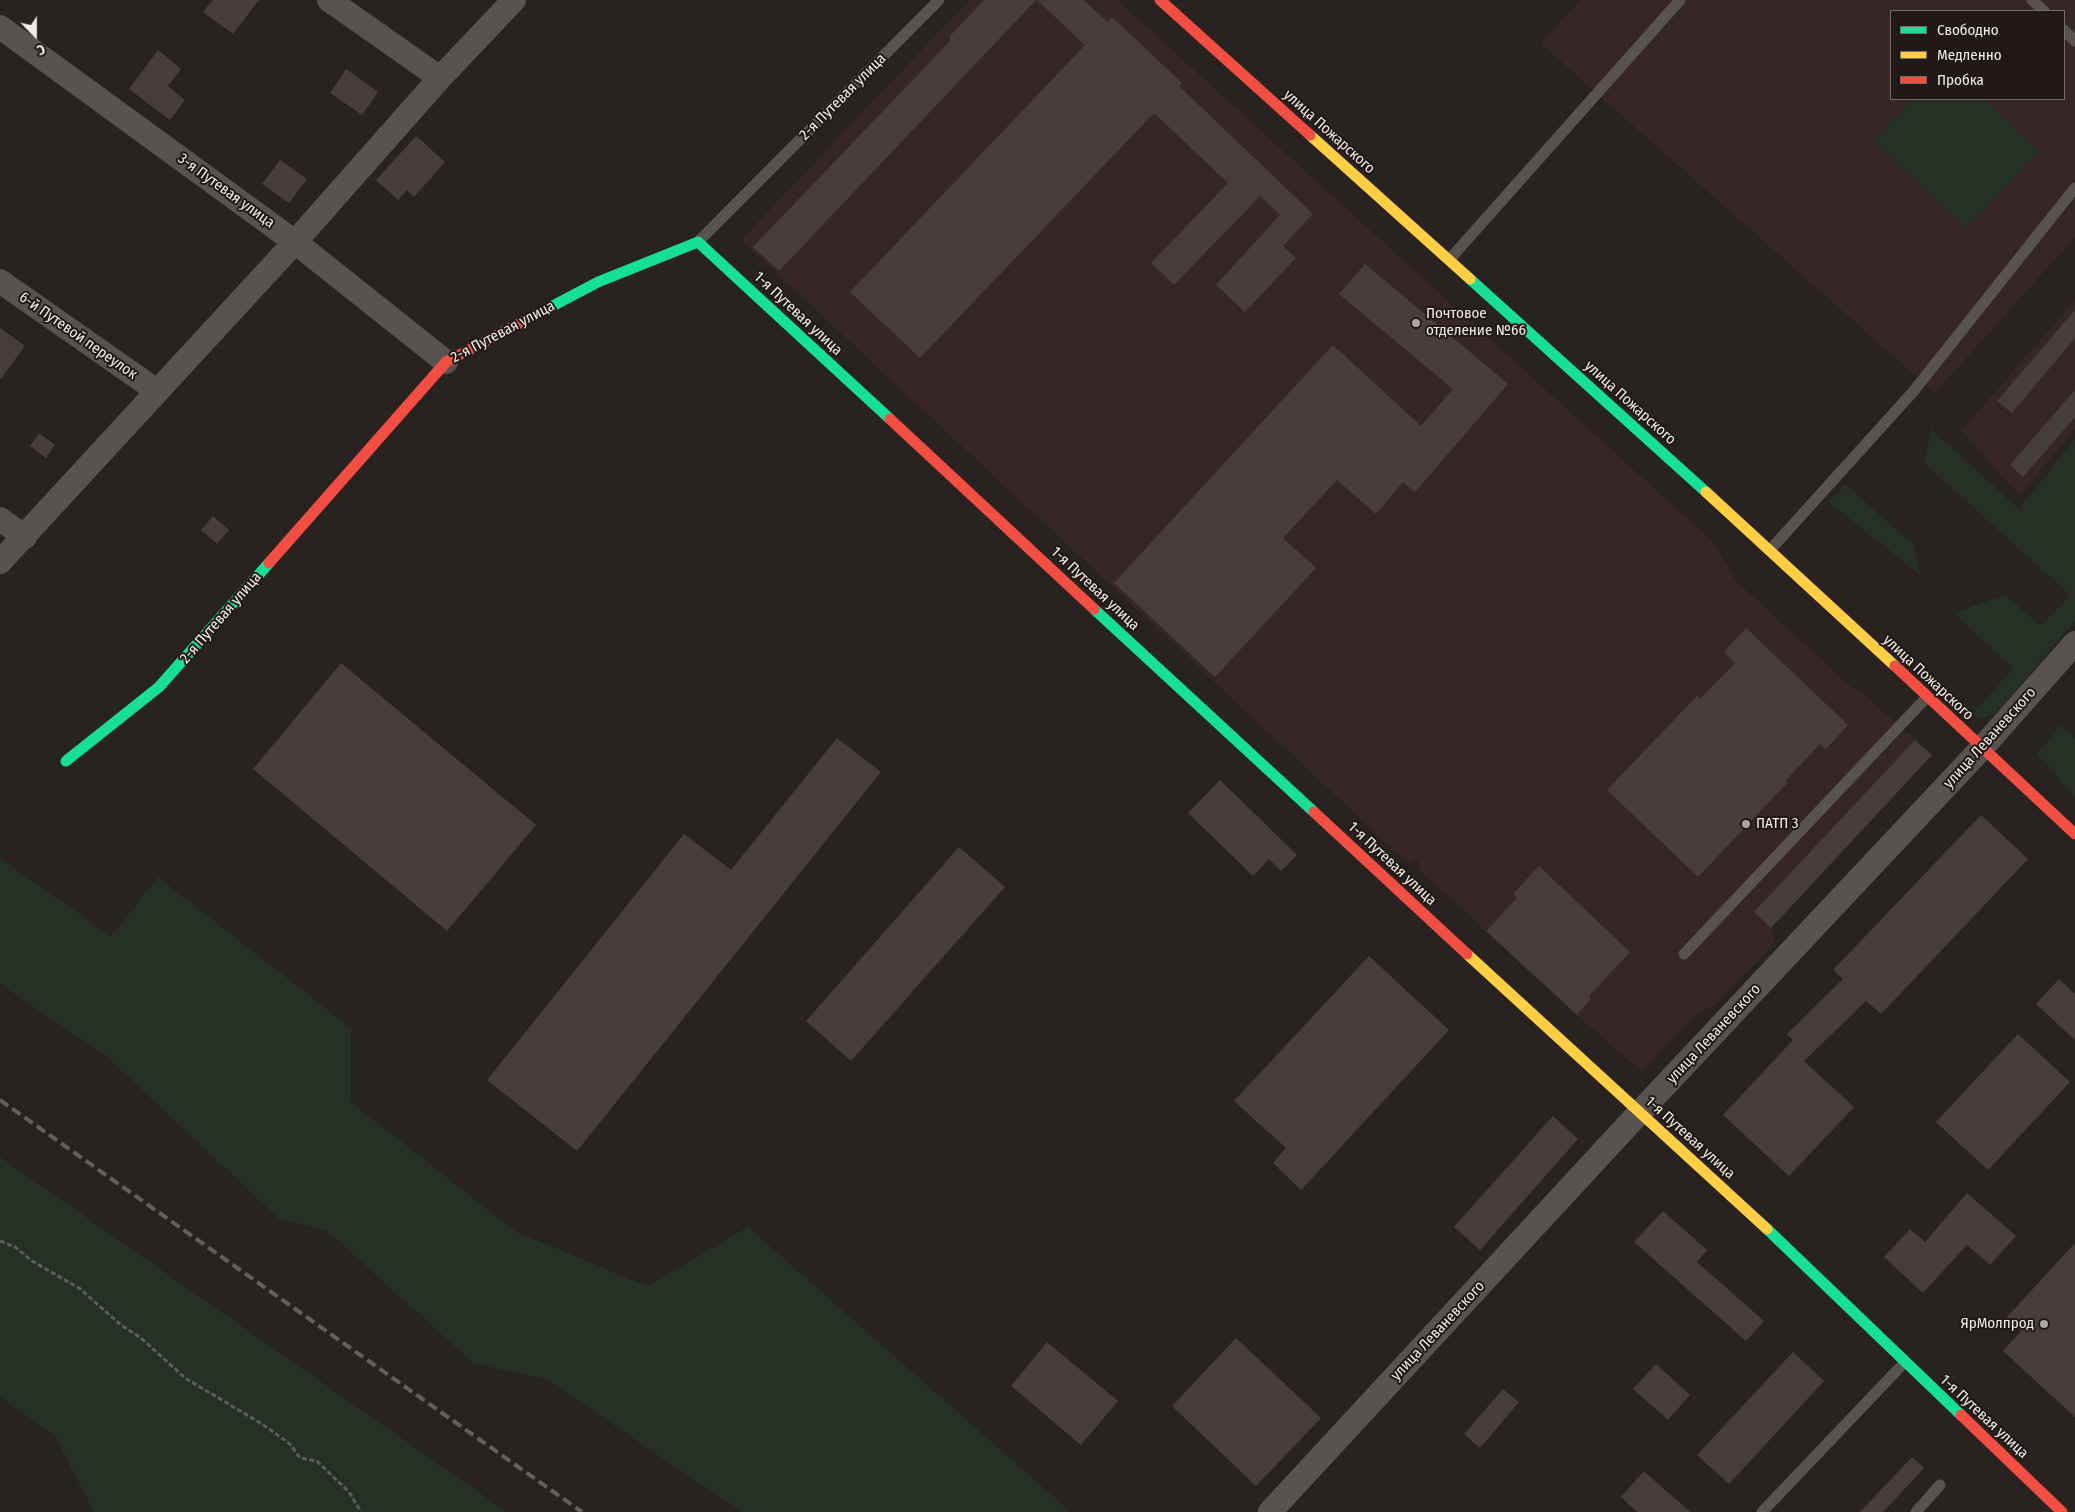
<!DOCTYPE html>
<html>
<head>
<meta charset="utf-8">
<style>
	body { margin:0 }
	#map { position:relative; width:2075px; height:1512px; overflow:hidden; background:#282321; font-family:"Fira Sans Condensed",sans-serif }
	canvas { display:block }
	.legend { position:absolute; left:1890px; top:10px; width:175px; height:90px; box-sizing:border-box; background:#211915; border:1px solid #756d6a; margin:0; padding:6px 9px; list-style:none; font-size:15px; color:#f2ece9 }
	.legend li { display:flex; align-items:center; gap:10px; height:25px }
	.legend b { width:25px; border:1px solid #756d6a }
	.north { position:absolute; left:10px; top:10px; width:50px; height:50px; -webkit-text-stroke:4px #211915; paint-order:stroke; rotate:158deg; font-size:14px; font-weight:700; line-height:20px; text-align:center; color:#f2ece9 }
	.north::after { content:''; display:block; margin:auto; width:18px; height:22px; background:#f2ece9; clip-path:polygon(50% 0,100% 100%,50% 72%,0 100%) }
</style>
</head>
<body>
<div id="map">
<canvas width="2075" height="1512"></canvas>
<ul class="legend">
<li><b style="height:6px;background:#16e098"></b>Свободно</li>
<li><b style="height:6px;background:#ffcf43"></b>Медленно</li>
<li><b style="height:6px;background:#f24e42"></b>Пробка</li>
</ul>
<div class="north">С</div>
</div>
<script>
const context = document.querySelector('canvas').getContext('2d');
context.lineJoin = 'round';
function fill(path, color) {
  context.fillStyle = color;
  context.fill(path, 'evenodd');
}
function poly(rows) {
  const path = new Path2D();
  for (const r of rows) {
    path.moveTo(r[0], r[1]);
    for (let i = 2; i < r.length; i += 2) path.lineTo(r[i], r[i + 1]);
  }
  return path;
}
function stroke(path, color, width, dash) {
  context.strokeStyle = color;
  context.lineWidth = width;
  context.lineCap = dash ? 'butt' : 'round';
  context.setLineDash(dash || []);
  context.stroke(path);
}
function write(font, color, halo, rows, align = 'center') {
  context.font = font + ' "Fira Sans Condensed",sans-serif';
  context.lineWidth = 4;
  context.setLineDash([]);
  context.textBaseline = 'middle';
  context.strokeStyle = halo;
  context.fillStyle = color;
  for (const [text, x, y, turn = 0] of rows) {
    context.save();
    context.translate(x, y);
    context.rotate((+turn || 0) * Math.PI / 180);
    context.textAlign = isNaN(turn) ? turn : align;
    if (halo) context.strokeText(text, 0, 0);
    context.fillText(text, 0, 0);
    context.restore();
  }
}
fill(poly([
	[969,0,1117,0,1714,543,1736,581,1852,688,1861,692,1932,755,1771,928,1775,943,1715,1005,1699,1012,1641,1071,1577,1015,1422,872,1417,860,1409,864,741,240],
	[1580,0,2075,0,2075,237,1935,393,1541,44],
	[1891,11,2064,11,2064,99,1891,99],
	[2075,300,2075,429,2020,495,1961,431]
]), '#372627');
fill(poly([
	[1912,99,1983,99,2039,151,1966,228,1873,140],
	[1931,429,2019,509,2075,439,2075,621,1997,713,1981,719,1973,714,2013,668,1954,613,2005,595,2040,625,2070,595,1924,463],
	[1845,484,1915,546,1920,575,1829,502],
	[2061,725,2075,738,2075,797,2037,754],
	[0,858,111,936,158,877,351,1028,351,1102,515,1231,647,1286,748,1227,1071,1512,742,1512,547,1380,473,1363,326,1230,279,1219,106,1056,0,984],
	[0,1157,507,1512,94,1512,55,1436,0,1397]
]), '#253124');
fill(poly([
	[213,0,259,0,233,34,203,12],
	[984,0,1036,0,779,271,753,247,951,40,949,37],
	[1037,0,1084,0,1107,22,1112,17,1182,83,1179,86,1313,214,1283,246,1296,258,1245,312,1216,285,1280,215,1260,196,1174,285,1151,263,1228,183,1154,113,920,358,850,292,1085,45],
	[158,50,181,69,168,86,185,100,170,120,129,89],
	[346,69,378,92,362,115,330,93],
	[416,136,445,162,414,197,407,190,398,200,376,180],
	[280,160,307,179,289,203,262,184],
	[1365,264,1508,384,1415,492,1403,482,1376,514,1337,480,1283,538,1316,568,1215,677,1114,583,1333,345,1421,426,1453,389,1339,294],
	[2075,310,2075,338,2012,413,1997,401],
	[0,328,25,346,0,380],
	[2075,390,2075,417,2023,477,2010,465],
	[39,433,55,445,46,458,30,446],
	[213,516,229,530,217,544,201,530],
	[1746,628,1848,725,1826,749,1820,744,1786,780,1788,782,1698,877,1607,790,1697,696,1700,699,1735,663,1724,652],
	[341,663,536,825,447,931,253,769],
	[837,738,881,772,577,1151,487,1080,684,834,731,870],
	[1915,740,1932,755,1771,928,1754,912],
	[1220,780,1297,855,1281,871,1269,859,1253,876,1188,813],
	[1981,815,2028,859,1881,1014,1866,1001,1804,1061,1854,1107,1789,1176,1723,1115,1793,1040,1787,1034,1843,979,1833,970],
	[959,847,1005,887,851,1061,806,1021],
	[1539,866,1630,952,1589,996,1591,999,1577,1015,1486,931,1517,898,1513,894],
	[1369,956,1449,1030,1301,1190,1273,1163,1286,1148,1234,1101],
	[2059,979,2075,994,2075,1040,2036,1004],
	[2018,1034,2070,1082,1988,1170,1936,1122],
	[1553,1116,1578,1139,1480,1250,1454,1227],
	[1967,1193,2016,1236,1990,1265,1967,1245,1923,1293,1884,1257,1910,1229,1925,1242],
	[1663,1211,1707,1250,1697,1262,1764,1321,1746,1341,1634,1242],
	[2075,1243,2075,1417,2003,1351,2021,1331,2006,1318],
	[1236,1338,1321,1418,1256,1486,1172,1406],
	[1047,1342,1118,1401,1081,1445,1011,1386],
	[1793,1352,1824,1381,1729,1484,1697,1455],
	[1656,1364,1690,1395,1668,1420,1633,1389],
	[1503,1389,1519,1402,1480,1448,1464,1434],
	[1912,1457,1924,1468,1883,1512,1860,1512],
	[1644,1471,1690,1512,1637,1512,1621,1497]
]), '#473e3c');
stroke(poly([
	[0,1241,15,1247,32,1261,79,1288,121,1325,141,1338,185,1378,262,1424,290,1444,300,1458,317,1461,349,1492,361,1512]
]), '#605c5a', 3, [5, 2.5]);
stroke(poly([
	[2032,0,2044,11],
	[2064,30,2075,41],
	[698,242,939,0],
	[1449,260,1680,0],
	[1770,550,1912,393,2075,188],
	[1684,954,1927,697],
	[1762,1512,1904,1363],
	[1916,1512,1940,1485]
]), '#585350', 11);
stroke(poly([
	[329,0,440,78],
	[0,27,295,242,446,362],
	[0,281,157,391],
	[0,519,25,537],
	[0,562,295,242,440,78,514,0],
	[1270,1512,1639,1113,1982,748,2075,643]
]), '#585350', 24);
stroke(poly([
	[1470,279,1706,492],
	[545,310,598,282,698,242,890,419],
	[1094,609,1314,812],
	[66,761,159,687,269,563],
	[1767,1229,1961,1415]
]), '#16e098', 11);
stroke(poly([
	[1310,135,1470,279],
	[1706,492,1895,666],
	[1467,954,1767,1229]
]), '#ffcf43', 11);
stroke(poly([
	[1160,0,1310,135],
	[890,419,1094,609],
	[269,563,446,362,545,310],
	[1895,666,2075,834],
	[1314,812,1467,954],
	[1961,1415,2062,1512]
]), '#f24e42', 11);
stroke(poly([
	[0,1100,582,1512]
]), '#645f5d', 4, [10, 5]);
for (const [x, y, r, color] of [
	[1416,323,5,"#aba6a3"],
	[1746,824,5,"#aba6a3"],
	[2044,1324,5,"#aba6a3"]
]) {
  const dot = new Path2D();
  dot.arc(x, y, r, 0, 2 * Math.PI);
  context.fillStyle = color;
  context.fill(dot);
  stroke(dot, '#211915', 2);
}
write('15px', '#f2ece9', '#211915', [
	["2-я Путевая улица",843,97,-45],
	["улица Пожарского",1329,132,42],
	["3-я Путевая улица",226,191,36],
	["1-я Путевая улица",798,314,43],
	["2-я Путевая улица",503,332,-28],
	["6-й Путевой переулок",78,336,35],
	["улица Пожарского",1630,403,42],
	["1-я Путевая улица",1095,589,43],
	["2-я Путевая улица",221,618,-49],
	["улица Пожарского",1928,678,43],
	["улица Леваневского",1990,738,-48],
	["1-я Путевая улица",1392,864,43],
	["улица Леваневского",1714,1034,-47],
	["1-я Путевая улица",1690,1138,42],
	["улица Леваневского",1438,1331,-47],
	["1-я Путевая улица",1984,1417,43]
]);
write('15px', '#f2ece9', '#211915', [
	["Почтовое",1426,314],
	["отделение №66",1426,331],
	["ПАТП 3",1756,824],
	["ЯрМолпрод",2034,1324,"right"]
], 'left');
</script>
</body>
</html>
